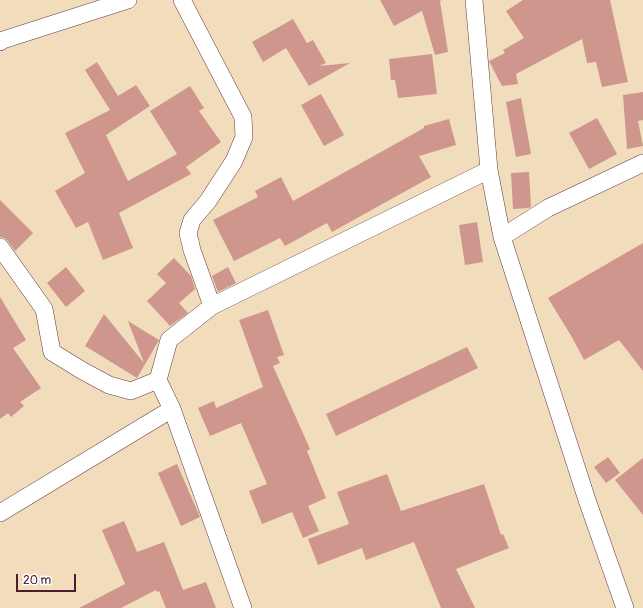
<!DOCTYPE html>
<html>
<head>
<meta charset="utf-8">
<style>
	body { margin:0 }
	#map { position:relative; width:643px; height:608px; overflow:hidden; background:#f1ddbc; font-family:Pangolin,sans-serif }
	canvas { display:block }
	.scale { position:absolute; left:16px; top:574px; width:60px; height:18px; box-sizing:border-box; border:2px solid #4a1f2b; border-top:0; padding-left:5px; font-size:12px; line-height:14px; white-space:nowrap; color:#4a1f2b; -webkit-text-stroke:3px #fff; paint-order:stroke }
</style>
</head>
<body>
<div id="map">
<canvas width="643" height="608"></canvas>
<div class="scale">20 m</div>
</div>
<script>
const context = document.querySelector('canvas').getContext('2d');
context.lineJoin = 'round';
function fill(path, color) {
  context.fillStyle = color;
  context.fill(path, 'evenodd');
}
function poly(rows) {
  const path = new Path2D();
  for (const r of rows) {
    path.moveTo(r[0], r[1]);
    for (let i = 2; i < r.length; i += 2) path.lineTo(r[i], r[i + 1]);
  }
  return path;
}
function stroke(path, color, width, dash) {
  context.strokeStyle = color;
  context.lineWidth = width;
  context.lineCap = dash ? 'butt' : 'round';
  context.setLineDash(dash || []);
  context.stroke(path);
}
fill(poly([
	[380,0,442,0,440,1,448,52,435,55,422,11,394,26],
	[523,0,610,0,628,82,602,87,596,62,587,63,582,39,516,74,518,84,502,86,489,61,505,53,503,50,524,38,506,11],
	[293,19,307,43,313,40,326,63,319,66,350,63,309,86,286,48,263,62,252,42],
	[432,54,437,94,398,98,395,80,391,80,389,59],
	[97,62,118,96,136,85,150,106,106,135,128,181,177,154,150,111,190,86,204,108,199,111,221,142,186,167,191,174,119,213,133,248,103,260,88,222,76,228,55,191,85,173,65,133,110,110,85,70],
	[643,92,643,120,638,121,643,146,627,149,623,95],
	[321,94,344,135,324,146,301,105],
	[521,98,531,154,516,157,506,102],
	[597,118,617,154,589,169,569,133],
	[449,119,456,145,419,156,431,177,332,232,327,223,285,246,280,238,234,261,213,220,258,197,255,191,281,177,293,201,424,128,424,126],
	[529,172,531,207,529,208,513,209,511,173],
	[0,200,33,233,15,251,8,241,4,238,0,237],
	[477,222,483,262,465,265,459,225],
	[643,243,643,371,619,340,584,360,573,339,548,298],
	[174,258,191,276,195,289,179,303,188,313,170,326,147,301,166,283,157,274],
	[66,267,85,291,66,307,47,283],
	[228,267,236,283,218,292,212,276],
	[0,297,26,340,13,348,41,388,20,402,24,406,11,417,8,413,0,419],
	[268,310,284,355,277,357,280,363,273,366,310,449,307,451,326,498,308,506,319,531,303,538,292,512,262,524,249,491,267,484,241,423,210,436,198,408,214,401,216,408,263,387,239,320],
	[104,314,144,363,128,321,159,340,137,378,85,346],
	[467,347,478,368,336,436,326,414],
	[608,457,620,473,606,483,594,467],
	[643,458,643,515,615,480],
	[177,464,200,517,181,526,158,473],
	[387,474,401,511,484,484,501,535,503,534,509,548,456,569,475,608,441,608,414,542,366,560,362,548,318,565,308,539,349,524,337,492],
	[124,521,137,552,164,542,183,590,206,582,216,608,166,608,159,591,157,592,156,590,121,608,79,608,125,584,102,530]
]), '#cf968e');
const street = poly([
	[182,0,243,117,244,137,234,161,208,201,192,220,188,233,192,250,212,306],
	[474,0,489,170,502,237,587,500,625,608],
	[0,42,3,40,128,0],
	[502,237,548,208,643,163],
	[0,247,44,309,52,352,83,371,109,385,131,391,158,380],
	[172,409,243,608],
	[0,513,172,409,158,380,169,340,212,306,489,170]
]);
stroke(street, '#633c41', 18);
stroke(street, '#fff', 17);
</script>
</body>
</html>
